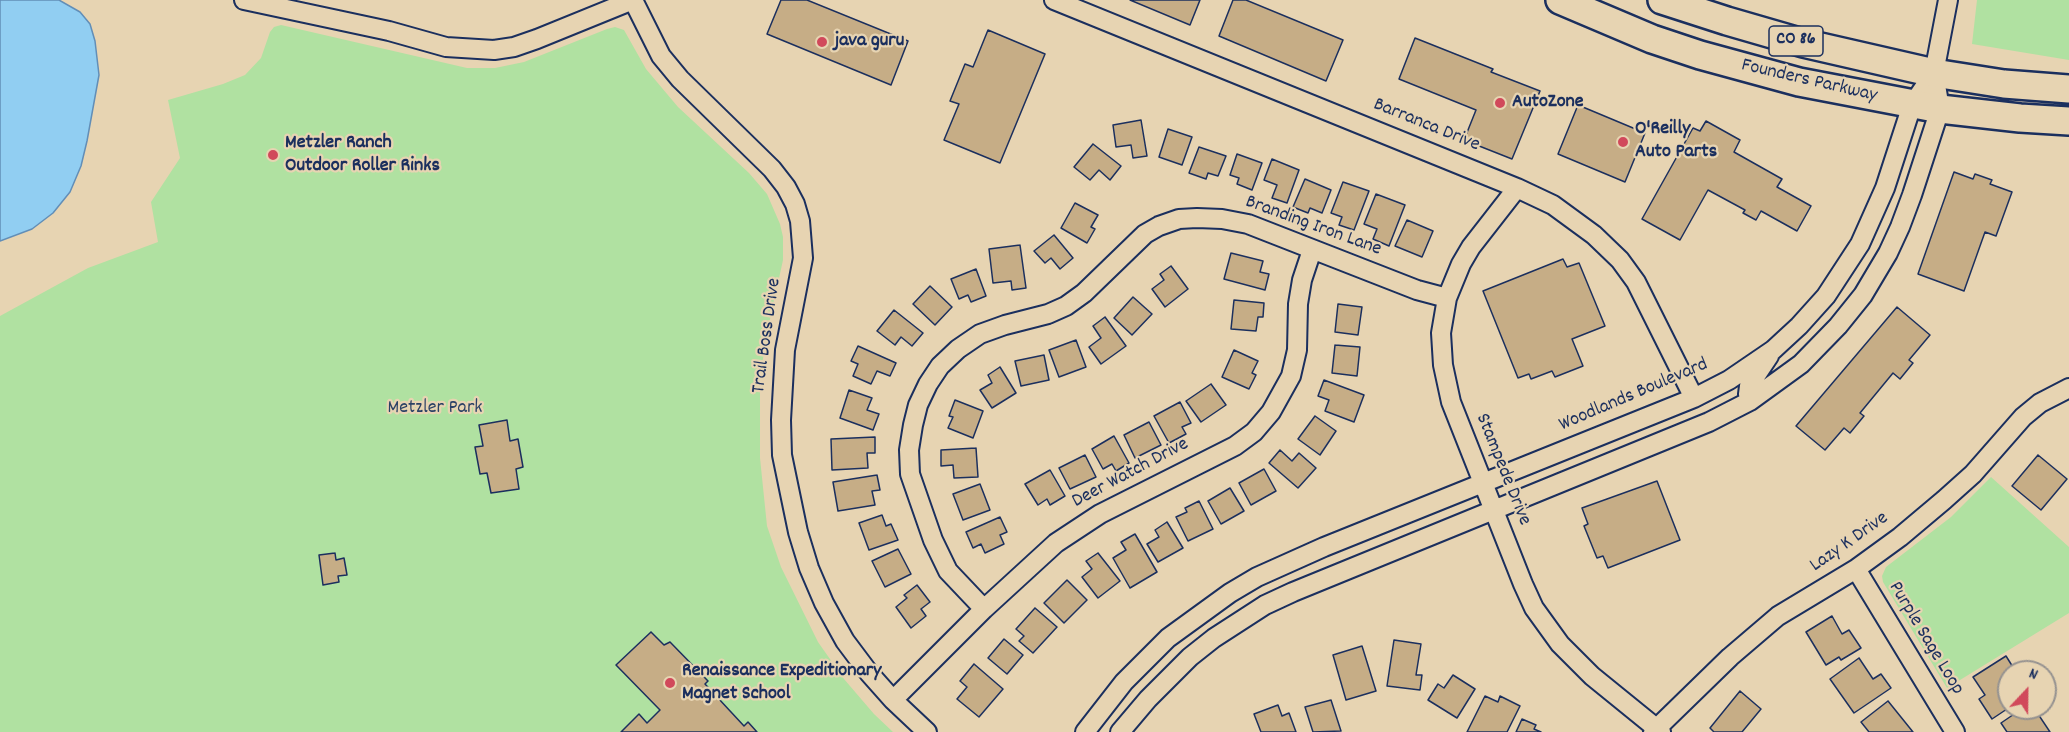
<!DOCTYPE html>
<html>
<head>
<meta charset="utf-8">
<style>
	body { margin:0 }
	#map { position:relative; width:2069px; height:732px; overflow:hidden; background:#e7d4b2; font-family:Dekko,sans-serif }
	canvas { display:block }
	.north { position:absolute; left:1997px; top:660px; width:60px; height:60px; box-sizing:border-box; background:#e7d4b2; border:2px solid #959290; border-radius:50%; rotate:22deg; font-size:16px; font-weight:700; line-height:24px; text-align:center; color:#1b2f5e }
	.north::after { content:''; display:block; margin:auto; width:21px; height:27px; background:#d1495b; clip-path:polygon(50% 0,100% 100%,50% 72%,0 100%) }
</style>
</head>
<body>
<div id="map">
<canvas width="2069" height="732"></canvas>
<div class="north">N</div>
</div>
<script>
const context = document.querySelector('canvas').getContext('2d');
context.lineJoin = 'round';
function fill(path, color) {
  context.fillStyle = color;
  context.fill(path, 'evenodd');
}
function poly(rows) {
  const path = new Path2D();
  for (const r of rows) {
    path.moveTo(r[0], r[1]);
    for (let i = 2; i < r.length; i += 2) path.lineTo(r[i], r[i + 1]);
  }
  return path;
}
function stroke(path, color, width, dash) {
  context.strokeStyle = color;
  context.lineWidth = width;
  context.lineCap = dash ? 'butt' : 'round';
  context.setLineDash(dash || []);
  context.stroke(path);
}
function write(font, color, halo, rows, align = 'center') {
  context.font = font + ' Dekko,sans-serif';
  context.lineWidth = 4.5;
  context.setLineDash([]);
  context.textBaseline = 'middle';
  context.strokeStyle = halo;
  context.fillStyle = color;
  for (const [text, x, y, turn = 0] of rows) {
    context.save();
    context.translate(x, y);
    context.rotate((+turn || 0) * Math.PI / 180);
    context.textAlign = isNaN(turn) ? turn : align;
    if (halo) context.strokeText(text, 0, 0);
    context.fillText(text, 0, 0);
    context.restore();
  }
}
fill(poly([
	[1977,0,2069,0,2069,60,1972,44],
	[281,25,467,68,495,68,524,62,607,29,615,27,624,30,646,69,678,107,749,173,767,194,780,224,783,237,783,260,767,333,760,378,760,458,767,526,781,567,818,642,844,679,874,714,893,732,0,732,0,316,88,268,158,242,151,202,180,158,168,100,223,84,245,75,261,58,270,32,274,27],
	[1991,477,2069,547,2069,613,1947,688,1883,582,1882,576,1886,567,1951,517]
]), '#b0e1a1');
const water = poly([
	[0,0,59,0,80,12,90,24,95,41,99,75,87,141,81,166,70,192,53,213,32,229,0,241,0,0]
]);
fill(water, '#91cef2');
stroke(water, '#628eb7', 1.5);
const building = poly([
	[781,0,807,0,908,41,891,85,767,34,781,0],
	[1130,0,1200,0,1190,25,1130,0],
	[1233,0,1246,0,1343,40,1326,81,1219,36,1233,0],
	[988,30,1045,54,1000,163,944,140,959,104,950,101,965,64,973,67,988,30],
	[1415,38,1493,69,1491,72,1540,91,1512,159,1464,140,1476,110,1399,79,1415,38],
	[1578,105,1645,133,1625,182,1558,154,1578,105],
	[1141,120,1147,156,1133,158,1131,145,1116,147,1113,125,1141,120],
	[1706,121,1740,140,1734,152,1782,179,1777,187,1811,206,1797,231,1761,211,1756,220,1743,213,1745,210,1708,190,1680,240,1642,219,1693,128,1700,131,1706,121],
	[1168,129,1192,137,1182,165,1159,157,1168,129],
	[1093,144,1121,166,1110,180,1099,170,1090,180,1074,167,1093,144],
	[1199,147,1226,156,1218,176,1208,173,1206,179,1189,173,1199,147],
	[1237,154,1262,163,1252,190,1237,184,1239,178,1230,175,1237,154],
	[1272,159,1299,170,1287,203,1272,198,1277,185,1264,180,1272,159],
	[1954,172,1973,179,1975,174,1992,180,1990,184,2012,192,1996,236,1985,232,1964,291,1918,274,1954,172],
	[1305,179,1331,190,1322,213,1310,208,1308,213,1293,207,1305,179],
	[1343,182,1369,191,1354,230,1339,225,1342,217,1331,213,1343,182],
	[1376,194,1405,205,1389,246,1373,239,1377,229,1364,224,1376,194],
	[1075,203,1098,215,1091,227,1095,229,1087,243,1061,228,1075,203],
	[1407,220,1433,231,1422,257,1395,246,1407,220],
	[1054,235,1073,258,1060,269,1051,258,1045,263,1034,251,1054,235],
	[1020,245,1026,288,1012,290,1011,281,993,283,989,249,1020,245],
	[1231,253,1263,261,1260,272,1269,274,1265,290,1224,279,1231,253],
	[1563,259,1567,267,1579,263,1605,326,1572,339,1583,366,1555,377,1552,371,1531,379,1529,374,1518,378,1483,291,1563,259],
	[1171,266,1188,289,1165,307,1152,289,1164,280,1160,274,1171,266],
	[976,269,986,296,971,302,968,295,959,299,951,279,976,269],
	[930,286,952,307,935,325,913,304,930,286],
	[1133,297,1152,314,1132,335,1114,318,1133,297],
	[1234,300,1264,303,1263,317,1258,317,1256,331,1231,329,1234,300],
	[1338,304,1362,307,1358,335,1335,332,1338,304],
	[1897,307,1930,335,1909,360,1913,363,1900,379,1893,373,1860,413,1864,416,1850,433,1844,428,1825,450,1796,426,1897,307],
	[894,310,923,333,912,346,901,337,895,345,877,331,894,310],
	[1105,317,1126,346,1101,364,1089,347,1101,338,1093,326,1105,317],
	[1076,340,1086,367,1059,377,1049,350,1076,340],
	[1335,345,1360,347,1357,376,1332,373,1335,345],
	[858,346,896,363,890,376,877,371,871,384,853,376,858,364,851,361,858,346],
	[1234,350,1258,361,1252,373,1256,375,1249,389,1222,377,1234,350],
	[1044,355,1049,380,1021,386,1015,361,1044,355],
	[1000,367,1016,393,992,408,980,390,992,383,988,375,1000,367],
	[1324,380,1364,395,1354,422,1325,411,1329,400,1318,396,1324,380],
	[1211,384,1226,405,1201,422,1186,401,1211,384],
	[849,390,872,398,867,410,879,414,873,430,840,418,849,390],
	[955,400,983,411,973,438,948,428,953,417,949,416,955,400],
	[1180,402,1191,423,1182,427,1186,434,1169,443,1154,416,1180,402],
	[1315,416,1336,431,1320,455,1298,439,1315,416],
	[507,420,510,441,518,439,523,467,516,469,519,489,491,493,487,473,480,474,475,447,483,446,479,425,507,420],
	[1149,422,1161,445,1135,458,1124,435,1149,422],
	[1114,436,1129,463,1116,471,1112,464,1103,469,1092,449,1114,436],
	[875,437,875,453,867,453,868,468,832,470,831,439,875,437],
	[976,448,978,477,954,478,953,465,941,466,941,450,976,448],
	[1280,450,1292,461,1299,453,1316,468,1298,488,1269,463,1280,450],
	[1085,455,1096,477,1070,489,1059,468,1085,455],
	[2038,455,2067,479,2041,510,2012,486,2038,455],
	[1264,469,1276,491,1251,505,1239,483,1264,469],
	[1050,470,1065,496,1050,505,1047,499,1038,505,1025,484,1050,470],
	[877,475,880,490,872,491,875,505,838,511,833,482,877,475],
	[1657,481,1680,540,1608,568,1603,556,1597,558,1584,526,1588,524,1582,508,1657,481],
	[980,484,990,510,963,520,953,494,980,484],
	[1230,488,1244,511,1221,524,1208,501,1230,488],
	[1199,501,1213,529,1188,541,1176,517,1187,512,1185,508,1199,501],
	[882,515,886,526,891,524,898,540,869,550,859,523,882,515],
	[1000,517,1007,532,1000,535,1004,544,985,553,981,544,973,548,966,532,1000,517],
	[1167,522,1183,548,1158,562,1147,544,1159,537,1155,530,1167,522],
	[1135,534,1157,572,1130,588,1113,558,1126,550,1121,542,1135,534],
	[898,549,911,574,885,587,872,561,898,549],
	[335,553,336,560,344,558,347,575,338,576,339,582,323,585,319,555,335,553],
	[1098,553,1120,581,1098,598,1082,577,1092,569,1086,561,1098,553],
	[1067,580,1087,600,1064,623,1044,603,1067,580],
	[917,585,930,602,921,609,926,616,911,628,896,607,907,598,904,595,917,585],
	[1035,608,1057,627,1033,653,1019,641,1024,636,1016,629,1035,608],
	[1832,616,1842,634,1849,630,1861,648,1841,660,1839,657,1826,665,1806,632,1832,616],
	[651,632,664,645,670,642,708,681,705,684,744,726,748,722,757,732,621,732,639,714,647,723,660,710,616,665,651,632],
	[1004,639,1023,655,1007,674,988,658,1004,639],
	[1394,640,1421,644,1416,675,1422,675,1420,690,1387,686,1394,640],
	[1362,646,1376,691,1346,700,1333,655,1362,646],
	[2006,656,2016,672,2009,672,2009,703,2005,706,2007,709,1992,719,1979,699,1985,695,1973,677,2006,656],
	[1859,658,1873,679,1881,674,1891,688,1854,713,1830,679,1859,658],
	[974,664,1003,689,979,717,957,699,967,687,960,681,974,664],
	[1453,675,1475,689,1457,718,1428,700,1438,684,1444,688,1453,675],
	[1740,691,1761,709,1742,732,1714,732,1710,728,1740,691],
	[1485,696,1498,702,1500,696,1520,706,1507,732,1467,732,1485,696],
	[1331,700,1341,731,1313,732,1305,707,1331,700],
	[1888,701,1913,732,1869,732,1861,722,1888,701],
	[1278,705,1282,716,1289,713,1296,732,1261,732,1254,714,1278,705],
	[2023,708,2034,708,2050,732,2007,732,2001,723,2023,708],
	[1522,719,1536,725,1534,729,1541,732,1516,732,1522,719]
]);
fill(building, '#c6ad86');
stroke(building, '#1b2f5e', 1.5);
const minor = poly([
	[244,0,389,31,446,47,494,50,514,47,537,39,633,0],
	[633,0,661,56,680,79,772,169,786,187,795,204,800,221,803,258,785,350,781,420,782,455,798,532,809,568,824,603,845,641,869,673,893,700,927,732],
	[1054,0,1517,188,1553,205,1594,235,1620,260,1636,282,1694,398],
	[1517,188,1471,247,1461,264,1447,298,1441,333,1443,365,1451,402,1523,584,1534,608,1560,644,1592,676,1661,732],
	[1750,401,1748,394,1749,386,1769,356],
	[1856,569,1955,732],
	[984,609,948,571,933,540,910,474,909,450,913,425,918,405,928,384,940,366,958,349,980,334,1005,325,1048,314,1066,306,1084,293,1145,234,1159,226,1179,219,1197,218,1222,219,1248,224,1417,290,1447,298],
	[893,700,984,609,1056,543,1100,514,1235,446,1254,432,1271,412,1291,376,1297,350,1298,304,1302,280,1312,250],
	[1085,732,1124,682,1168,638,1230,593,1257,577,1324,547,1694,398,1729,380,1773,350,1799,326,1826,296,1860,244,1885,188,1912,105,1934,73],
	[1120,732,1148,699,1190,657,1214,638,1265,605,1293,592,1709,422,1750,401,1801,364,1838,326,1863,295,1888,253,1900,227,1912,195,1940,109,1934,73,1948,0],
	[1653,732,1730,657,1778,616,1856,569,1900,537,1944,500,1973,474,2023,417,2040,403,2069,388]
]);
const highway = poly([
	[1560,0,1652,39,1700,55,1799,82,1940,109,2020,118,2069,121],
	[1662,0,1727,21,1803,43,1934,73,2004,84,2069,89]
]);
stroke(minor, '#1b2f5e', 22);
stroke(highway, '#1b2f5e', 32);
stroke(minor, '#e7d4b2', 18);
stroke(highway, '#e7d4b2', 27);
for (const [x, y, r, color] of [
	[822,42,6,"#d1495b"],
	[1500,103,6,"#d1495b"],
	[1623,142,6,"#d1495b"],
	[273,155,6,"#d1495b"],
	[670,683,6,"#d1495b"]
]) {
  const dot = new Path2D();
  dot.arc(x, y, r, 0, 2 * Math.PI);
  context.fillStyle = color;
  context.fill(dot);
  stroke(dot, '#e7d4b2', 2);
}
for (const [x, y, w] of [
	[1796,41,54]
]) {
  const box = new Path2D();
  box.roundRect(x - w / 2, y - 15, w, 30, 4.5);
  context.fillStyle = '#e7d4b2';
  context.fill(box);
  stroke(box, '#1b2f5e', 1.5);
}
write('bold 18px', '#1b2f5e', null, [
	["CO 86",1796,41]
]);
write('bold 20px', '#1b2f5e', '#e7d4b2', [
	["java guru",834,42],
	["AutoZone",1512,103],
	["O'Reilly",1635,130],
	["Auto Parts",1635,153],
	["Metzler Ranch",285,144],
	["Outdoor Roller Rinks",285,167],
	["Renaissance Expeditionary",682,672],
	["Magnet School",682,695]
], 'left');
write('20px', '#1b2f5e', '#e7d4b2', [
	["Founders Parkway",1809,82,13],
	["Barranca Drive",1426,126,22],
	["Branding Iron Lane",1313,227,20],
	["Trail Boss Drive",768,336,-82],
	["Woodlands Boulevard",1634,396,-23],
	["Stampede Drive",1502,470,68],
	["Deer Watch Drive",1131,474,-28],
	["Lazy K Drive",1850,543,-35],
	["Purple Sage Loop",1925,639,59]
]);
write('20px', '#2a4165', '#e7d4b2', [
	["Metzler Park",435,409]
]);
</script>
</body>
</html>
